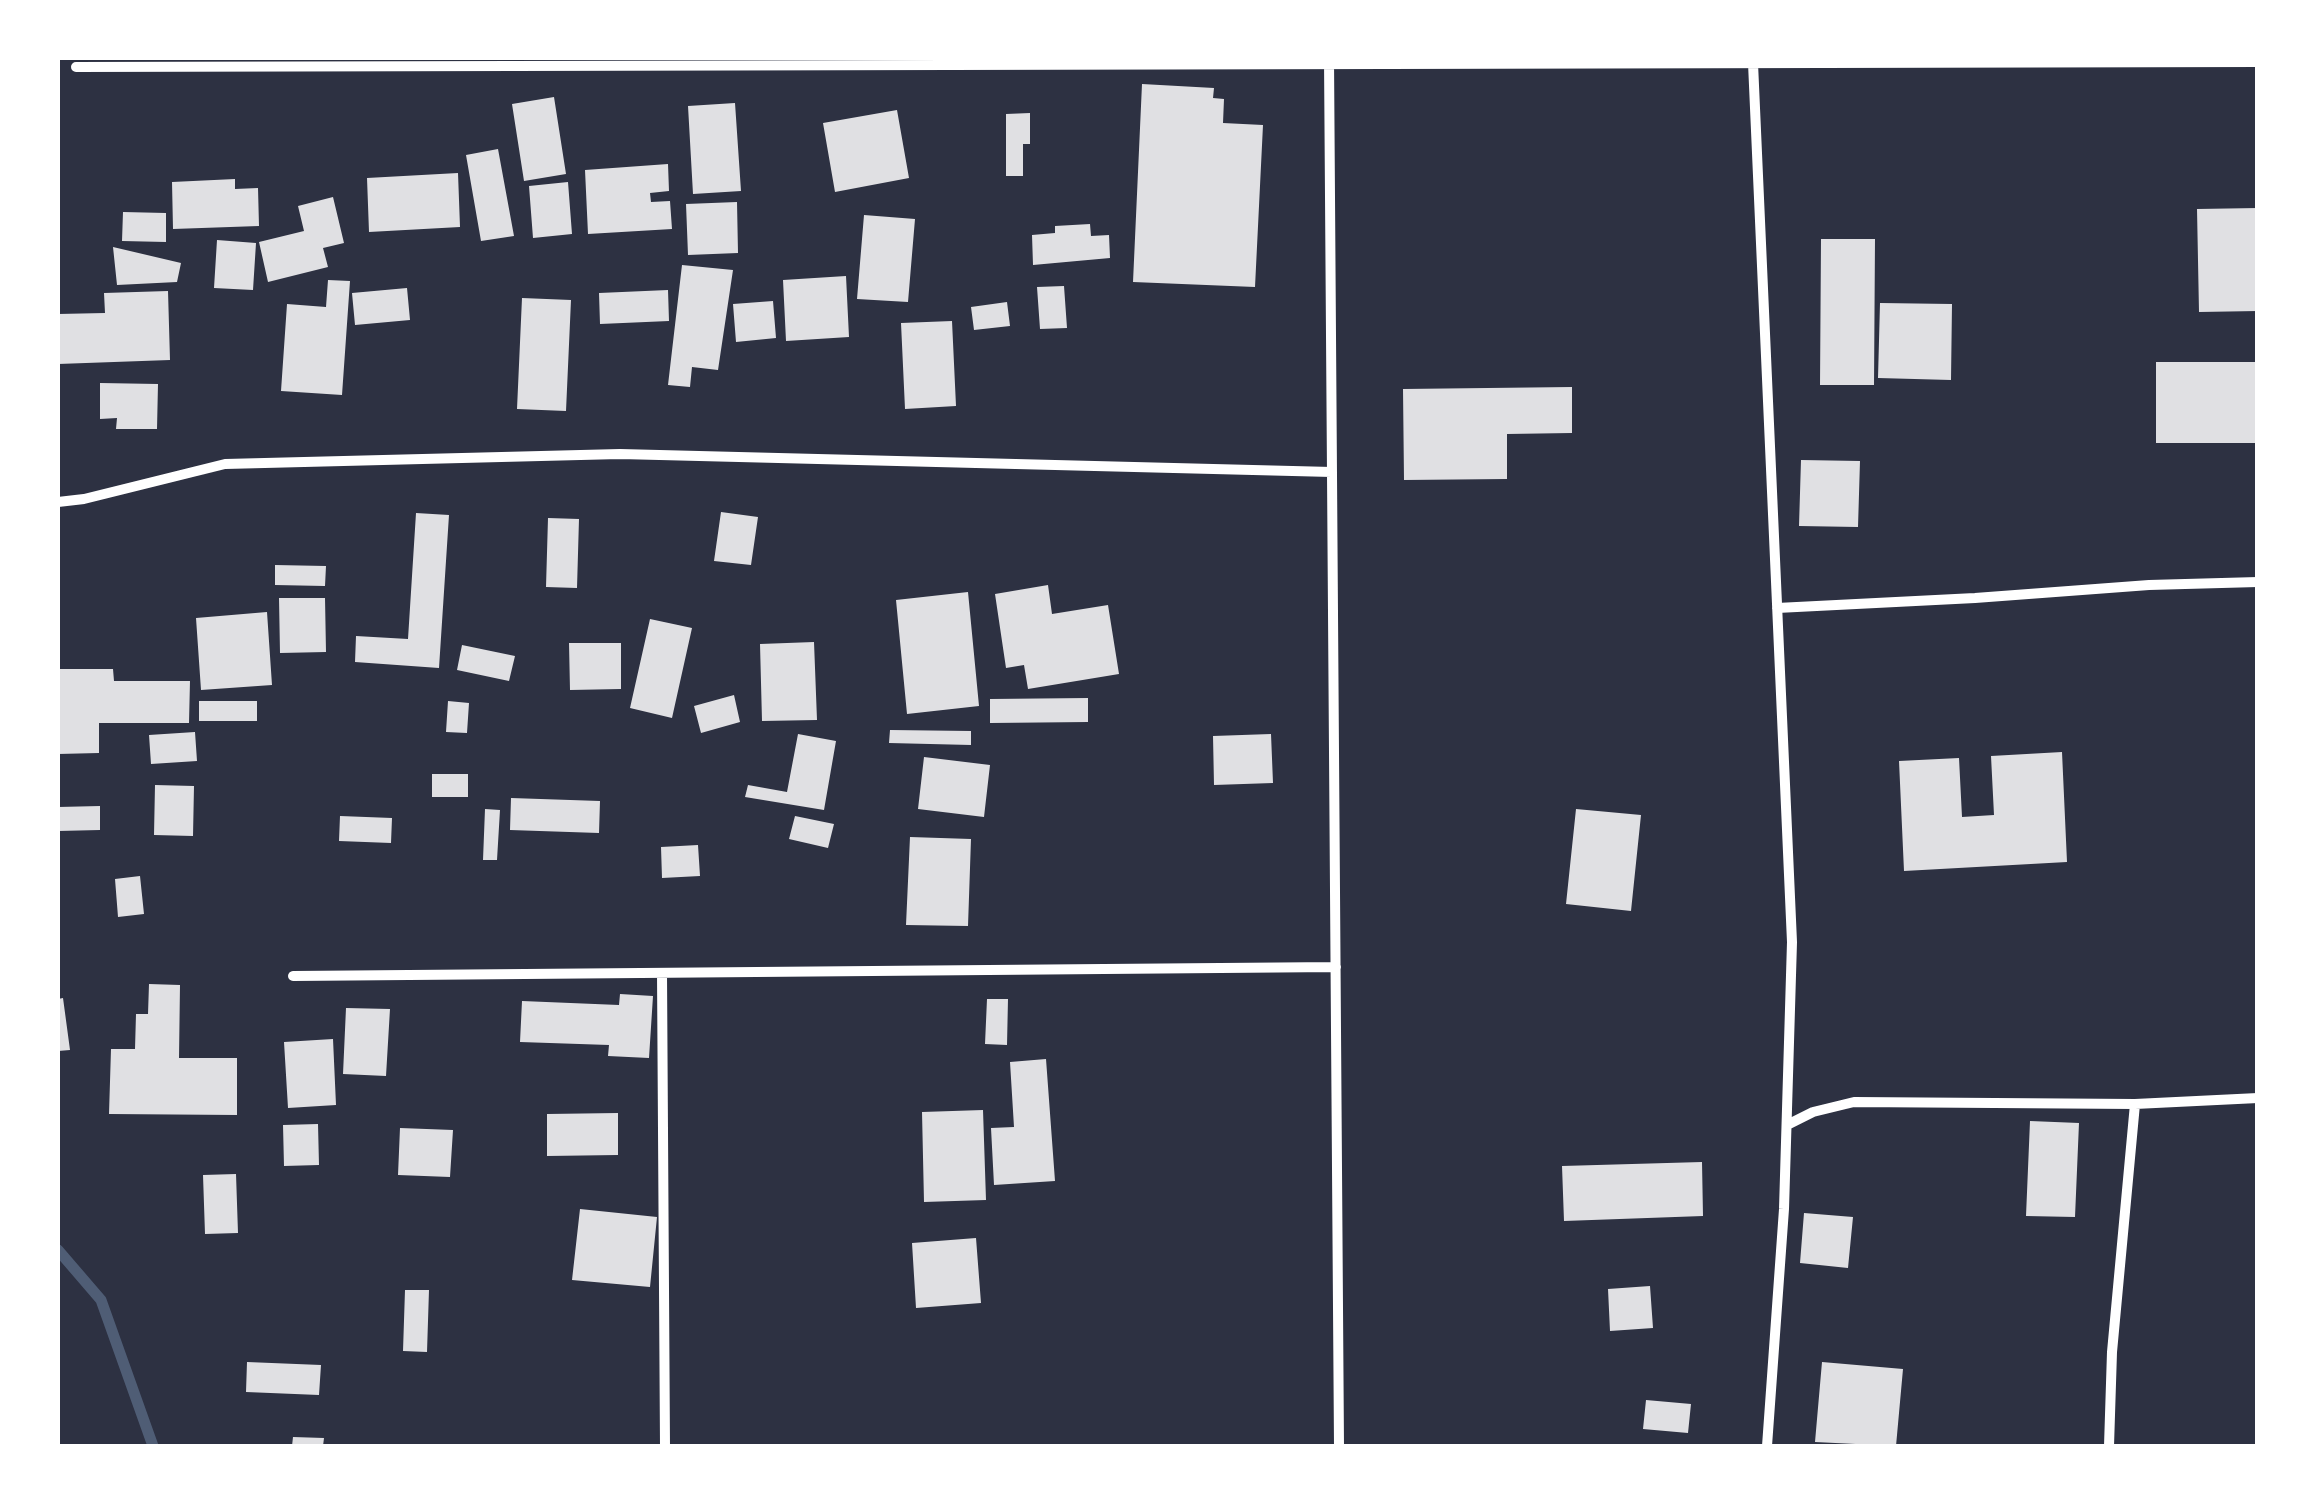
<!DOCTYPE html>
<html>
<head>
<meta charset="utf-8">
<style>
	body { margin:0 }
	#map { position:relative; width:2315px; height:1504px; overflow:hidden; background:#2d3142; font-family:Arial,sans-serif }
	canvas { display:block }
	.frame { position:absolute; inset:0; border:60px solid #fff; pointer-events:none }
</style>
</head>
<body>
<div id="map">
<canvas width="2315" height="1504"></canvas>
<div class="frame"></div>
</div>
<script>
const context = document.querySelector('canvas').getContext('2d');
context.lineJoin = 'round';
function poly(rows) {
  const path = new Path2D();
  for (const r of rows) {
    path.moveTo(r[0], r[1]);
    for (let i = 2; i < r.length; i += 2) path.lineTo(r[i], r[i + 1]);
  }
  return path;
}
function stroke(path, color, width, dash) {
  context.strokeStyle = color;
  context.lineWidth = width;
  context.lineCap = dash ? 'butt' : 'round';
  context.setLineDash(dash || []);
  context.stroke(path);
}
function fill(path, color) {
  context.fillStyle = color;
  context.fill(path, 'evenodd');
}
stroke(poly([
	[58,1250,101,1300,153,1446]
]), '#4f5d75', 11);
fill(poly([
	[1142,84,1214,88,1213,98,1224,99,1223,123,1263,125,1255,287,1133,282],
	[554,97,566,174,524,181,512,104],
	[735,103,741,191,693,194,688,106],
	[897,110,909,178,835,192,823,123],
	[1030,113,1030,144,1023,144,1023,176,1006,176,1006,114],
	[498,149,514,236,481,241,466,155],
	[668,164,669,191,650,193,651,202,670,201,672,229,588,234,585,170],
	[458,173,460,227,369,232,367,178],
	[235,179,235,189,258,188,259,226,173,229,172,182],
	[568,182,572,234,533,238,529,186],
	[333,197,344,243,323,248,328,267,268,282,259,242,304,231,298,206],
	[737,202,738,253,688,255,686,204],
	[2258,208,2258,311,2199,312,2197,209],
	[123,212,166,213,166,242,122,241],
	[864,215,915,219,908,302,857,299],
	[1090,224,1091,236,1109,235,1110,258,1033,265,1032,235,1055,233,1055,226],
	[1821,239,1875,239,1874,385,1820,385],
	[217,240,256,243,253,290,214,288],
	[113,247,181,263,177,282,117,285],
	[682,265,733,270,718,370,692,367,690,387,668,385],
	[846,276,849,337,786,341,783,280],
	[328,280,350,281,342,395,281,391,287,304,326,307],
	[1064,286,1067,328,1040,329,1037,287],
	[407,288,410,320,355,325,352,293],
	[668,290,669,321,600,324,599,293],
	[168,291,170,360,58,364,58,314,105,313,104,293],
	[522,298,571,300,566,411,517,409],
	[773,301,776,338,736,342,733,304],
	[1007,302,1010,326,974,330,971,307],
	[1880,303,1952,304,1951,380,1878,378],
	[952,321,956,406,905,409,901,323],
	[2156,362,2258,362,2258,443,2156,443],
	[100,383,158,384,157,429,116,429,117,418,100,419],
	[1572,387,1572,433,1507,434,1507,479,1404,480,1403,389],
	[1801,460,1860,461,1858,527,1799,526],
	[721,512,758,517,751,565,714,561],
	[416,513,449,515,439,668,355,662,356,636,408,639],
	[548,518,579,519,577,588,546,587],
	[275,565,326,566,325,586,275,585],
	[1048,585,1052,614,1108,605,1119,674,1028,689,1024,665,1006,668,995,594],
	[968,592,979,706,907,714,896,600],
	[279,598,325,598,326,652,280,653],
	[267,612,272,685,201,690,196,618],
	[650,619,692,628,672,718,630,708],
	[814,642,817,720,762,721,760,644],
	[569,643,621,643,621,689,570,690],
	[462,645,515,656,509,681,457,670],
	[58,669,113,669,114,681,190,681,189,723,99,723,99,753,58,754],
	[734,695,740,722,701,733,694,706],
	[1088,698,1088,722,990,723,990,699],
	[199,701,257,701,257,721,199,721],
	[448,701,469,703,467,733,446,732],
	[890,730,971,731,971,745,889,743],
	[195,732,197,761,151,764,149,735],
	[798,734,836,741,824,810,745,797,748,785,787,792],
	[1271,734,1273,783,1214,785,1213,736],
	[2062,752,2067,862,1904,871,1899,761,1959,758,1962,817,1994,815,1991,756],
	[924,757,990,765,984,817,918,809],
	[432,774,468,774,468,797,432,797],
	[155,785,194,786,193,836,154,835],
	[511,798,600,801,599,833,510,830],
	[100,806,100,830,58,831,58,807],
	[485,809,500,810,497,860,483,860],
	[1576,809,1641,815,1631,911,1566,904],
	[340,816,392,818,391,843,339,841],
	[795,816,834,824,828,848,789,839],
	[910,837,971,839,968,926,906,925],
	[698,845,700,876,662,878,661,847],
	[140,876,144,914,118,917,115,879],
	[149,984,180,985,179,1058,237,1058,237,1115,109,1114,111,1049,135,1049,136,1014,148,1014],
	[620,994,653,996,649,1058,608,1056,609,1045,520,1042,522,1001,619,1005],
	[63,998,70,1050,58,1051,58,999],
	[987,999,1008,999,1007,1045,985,1044],
	[346,1008,390,1009,386,1076,343,1074],
	[333,1039,336,1105,288,1108,284,1042],
	[1046,1059,1055,1181,994,1185,991,1128,1014,1127,1010,1062],
	[983,1110,986,1200,924,1202,922,1112],
	[618,1113,618,1155,547,1156,547,1114],
	[2030,1121,2079,1123,2075,1217,2026,1216],
	[318,1124,319,1165,284,1166,283,1125],
	[400,1128,453,1130,450,1177,398,1175],
	[1702,1162,1703,1216,1564,1221,1562,1166],
	[236,1174,238,1233,205,1234,203,1175],
	[580,1209,657,1217,650,1287,572,1280],
	[1804,1213,1853,1217,1848,1268,1800,1263],
	[976,1238,981,1303,916,1308,912,1243],
	[1650,1286,1653,1328,1610,1331,1608,1289],
	[405,1290,429,1290,427,1352,403,1351],
	[247,1362,321,1365,319,1395,246,1392],
	[1822,1362,1903,1369,1896,1446,1815,1442],
	[1646,1400,1691,1404,1688,1433,1643,1429],
	[293,1437,324,1438,323,1446,292,1446]
]), '#e0e0e3');
stroke(poly([
	[1329,58,1339,1446],
	[1753,63,1792,942,1784,1209,1767,1446],
	[76,67,2258,62],
	[58,502,84,499,225,464,620,454,1332,472],
	[1777,608,1975,598,2149,585,2258,582],
	[662,973,665,1446],
	[293,976,1336,967],
	[1787,1125,1813,1112,1854,1102,2135,1104,2258,1098],
	[2109,1446,2112,1352,2135,1104]
]), '#fff', 10);
</script>
</body>
</html>
